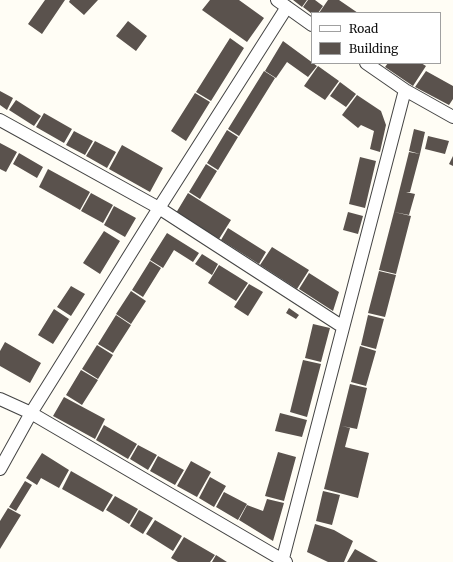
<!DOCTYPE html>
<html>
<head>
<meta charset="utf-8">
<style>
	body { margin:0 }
	#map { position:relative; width:453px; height:562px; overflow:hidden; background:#fffdf5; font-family:Merriweather,serif }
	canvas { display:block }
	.legend { position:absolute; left:311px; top:12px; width:130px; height:52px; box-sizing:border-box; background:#fff; border:1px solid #a0a0a0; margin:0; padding:5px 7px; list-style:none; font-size:12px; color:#111 }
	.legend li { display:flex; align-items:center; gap:8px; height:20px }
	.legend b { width:20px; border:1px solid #a0a0a0 }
</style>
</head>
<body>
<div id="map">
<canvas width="453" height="562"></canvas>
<ul class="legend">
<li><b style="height:5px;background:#fff"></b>Road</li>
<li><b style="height:11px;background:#5a524d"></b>Building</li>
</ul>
</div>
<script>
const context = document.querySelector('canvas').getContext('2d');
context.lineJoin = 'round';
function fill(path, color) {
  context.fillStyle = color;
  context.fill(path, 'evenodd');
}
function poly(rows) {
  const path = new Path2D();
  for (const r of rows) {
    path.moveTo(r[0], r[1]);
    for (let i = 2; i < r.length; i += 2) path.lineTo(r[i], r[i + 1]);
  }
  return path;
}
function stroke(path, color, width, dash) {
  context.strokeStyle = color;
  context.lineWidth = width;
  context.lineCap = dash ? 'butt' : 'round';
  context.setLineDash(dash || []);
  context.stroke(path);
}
fill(poly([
	[45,0,65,0,42,34,28,24],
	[70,0,98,0,84,15,69,2],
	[210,0,239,0,264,18,247,42,202,10],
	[293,0,307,0,302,7],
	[308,0,315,0,323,6,318,13,312,14,303,7],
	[328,0,339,0,358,13,319,13],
	[128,21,147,36,136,51,116,36],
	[230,38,244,48,211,101,196,92],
	[283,41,317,66,308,77,287,62,276,78,265,71],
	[388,63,421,63,426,66,413,86,385,67],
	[318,66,339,81,325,100,304,86],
	[264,71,275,78,239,136,228,129],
	[426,71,453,86,453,99,449,105,415,87],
	[340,82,356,94,346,107,330,96],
	[0,91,13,98,7,110,0,105],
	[195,93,210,102,186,141,171,131],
	[357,95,381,111,386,125,380,152,370,149,374,131,361,125,358,128,342,115],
	[16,100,41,116,34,126,9,110],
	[44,113,72,129,64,143,36,127],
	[414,129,425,132,420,154,409,151],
	[227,130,238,137,218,170,207,163],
	[74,131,93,141,85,155,66,145],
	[428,136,449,141,445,154,425,149],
	[95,141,116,152,107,168,86,156],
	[0,143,17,152,6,172,0,169],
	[122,145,163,168,150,192,109,169],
	[409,152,420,154,410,192,406,192,415,194,409,215,394,212],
	[19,153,43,167,37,178,13,164],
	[453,156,453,166,449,164],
	[360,157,376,161,365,208,349,204],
	[206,164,217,171,200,199,189,192],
	[48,169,90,192,80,210,39,187],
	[91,193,113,205,103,223,81,211],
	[188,193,231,220,219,239,176,213],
	[114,206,136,218,125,237,104,225],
	[348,212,363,216,358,234,343,230],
	[394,212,411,216,404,243,387,239],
	[228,228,266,252,259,264,221,240],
	[104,231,120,241,100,274,83,263],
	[167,233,199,253,193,262,174,250,163,268,150,260],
	[387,239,404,243,396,274,379,270],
	[272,247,309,270,297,289,260,265],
	[202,254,218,264,212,275,195,264],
	[150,261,161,268,143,297,132,290],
	[219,265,248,283,236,301,208,283],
	[379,271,396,275,385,317,368,313],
	[309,273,339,292,333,311,299,289],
	[249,284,263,292,248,316,234,307],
	[71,286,85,294,71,316,57,307],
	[131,291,146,301,131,324,116,314],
	[289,308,299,315,296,319,286,313],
	[54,309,69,319,53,344,38,335],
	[116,315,131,325,113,353,98,344],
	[368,315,384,319,376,349,361,345],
	[313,324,330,328,321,362,305,358],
	[5,342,41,363,30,383,0,366,0,351],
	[97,345,113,355,98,379,82,369],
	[360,346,376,351,366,386,351,382],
	[303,360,321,364,307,417,290,412],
	[81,370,98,380,82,405,66,395],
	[350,384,367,388,357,429,342,426,350,428,345,447,369,453,358,498,324,489],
	[64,397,105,419,95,439,53,416],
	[280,413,307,420,302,437,275,431],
	[104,425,137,444,128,459,96,440],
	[138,445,157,455,148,470,130,459],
	[278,452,296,457,284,501,265,496],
	[42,453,69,470,59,488,41,478,37,485,26,478],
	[158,456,184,470,175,485,150,471],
	[191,461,211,472,197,497,177,486],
	[71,471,113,495,103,512,62,489],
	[210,477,226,486,214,507,199,498],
	[25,481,32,485,16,511,9,507],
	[323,491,340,495,332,525,316,521],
	[224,492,247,504,238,520,216,507],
	[115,496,138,509,129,524,106,510],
	[267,499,284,503,273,541,239,520,247,505,263,511],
	[8,508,21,515,0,549,0,521],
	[139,510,153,518,143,534,130,526],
	[155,520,182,536,173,551,146,534],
	[315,524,334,530,353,541,344,562,328,562,307,552],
	[184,537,215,555,210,562,178,562,171,558],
	[355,549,378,562,347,562],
	[216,555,227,562,212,562]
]), '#5a524d');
const minor = poly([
	[277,0,312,25],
	[366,63,405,90,453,117],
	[0,120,159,208,343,327],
	[0,399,31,413,286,562],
	[0,469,31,413,159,208,287,7],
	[282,562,405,90]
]);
stroke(minor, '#444', 14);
stroke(minor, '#fff', 12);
</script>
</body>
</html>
